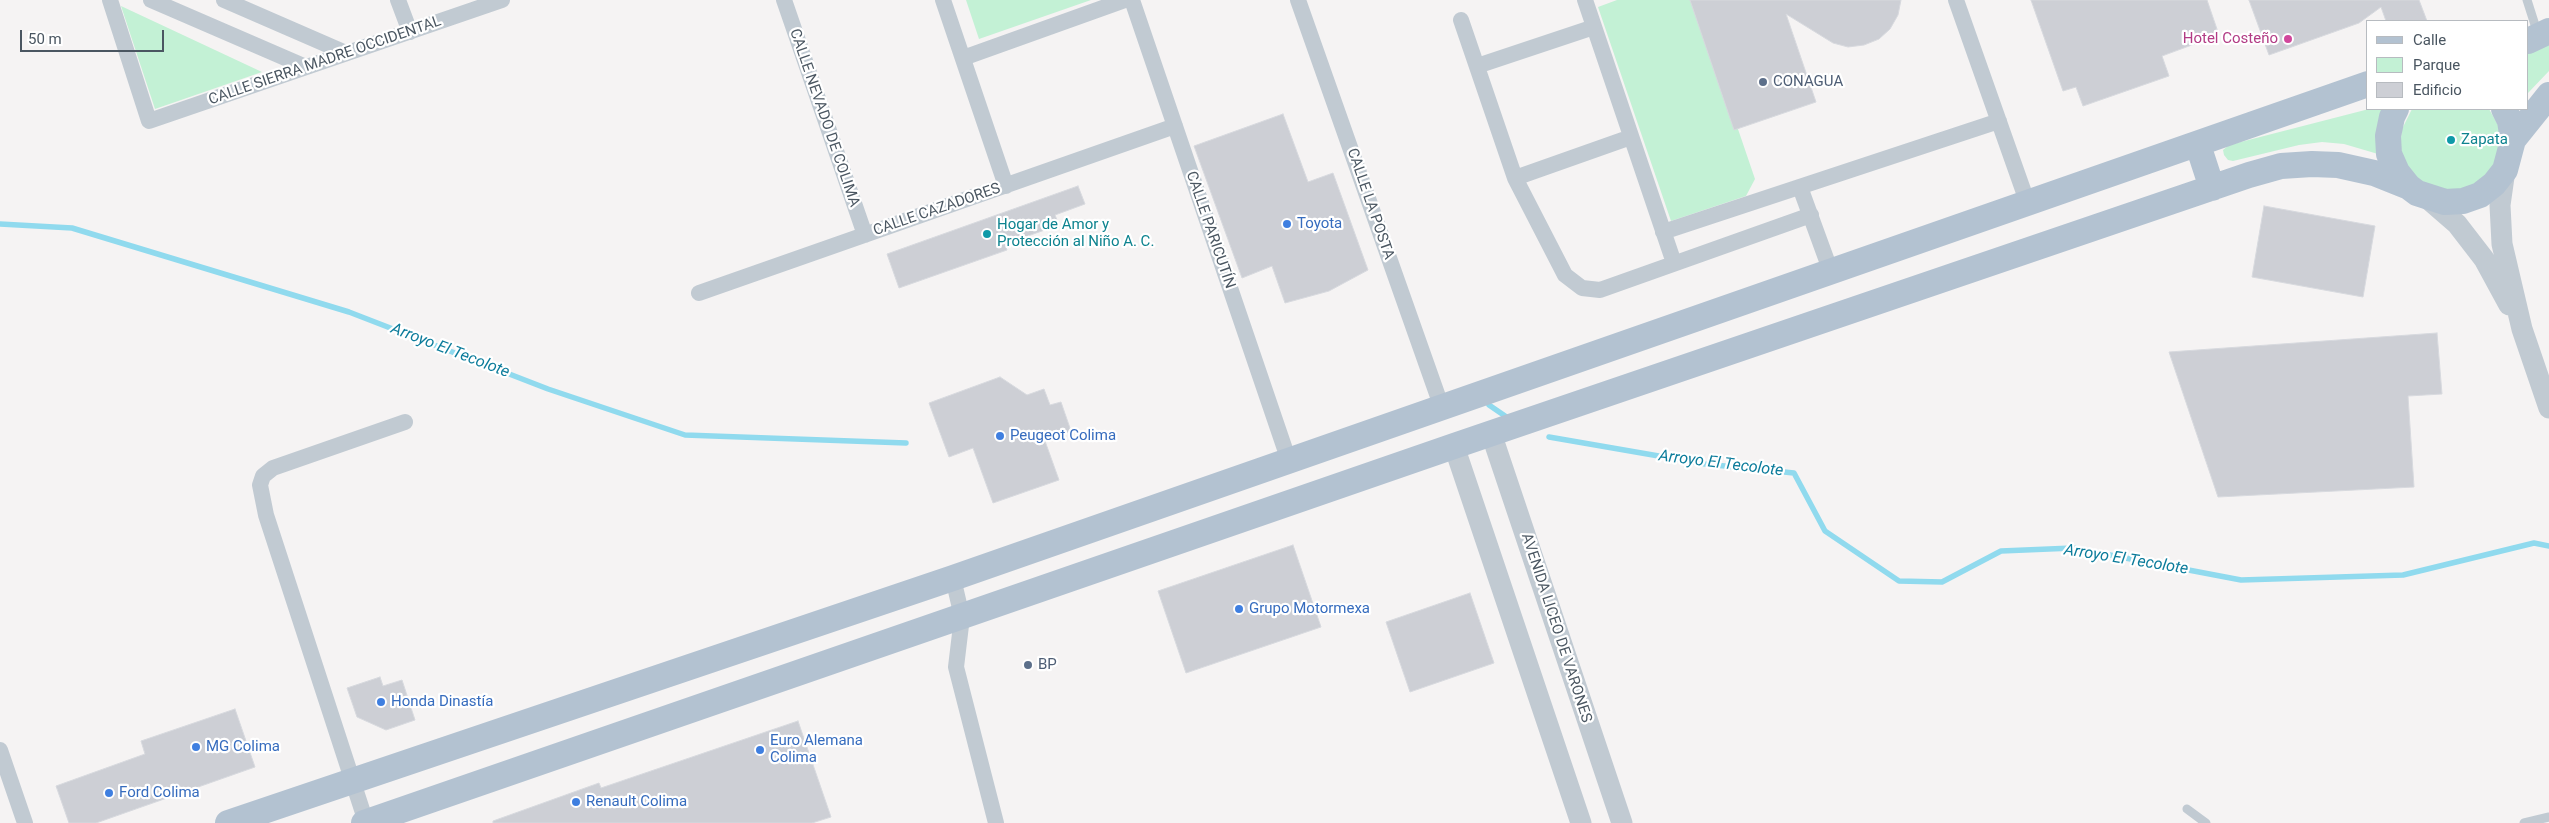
<!DOCTYPE html>
<html>
<head>
<meta charset="utf-8">
<style>
	body { margin:0 }
	#map { position:relative; width:2549px; height:823px; overflow:hidden; background:#f5f3f3; font-family:Roboto,sans-serif }
	canvas { display:block }
	.legend { position:absolute; left:2366px; top:20px; width:162px; height:90px; box-sizing:border-box; background:#fff; border:1px solid #b7bbc0; margin:0; padding:6px 9px; list-style:none; font-size:15px; color:#4a5661 }
	.legend li { display:flex; align-items:center; gap:10px; height:25px }
	.legend b { width:25px; border:1px solid #b7bbc0 }
	.scale { position:absolute; left:20px; top:30px; width:144px; height:22px; box-sizing:border-box; border:2px solid #4a5661; border-top:0; padding-left:6px; font-size:15px; line-height:18px; white-space:nowrap; color:#4a5661; -webkit-text-stroke:4px #fff; paint-order:stroke }
</style>
</head>
<body>
<div id="map">
<canvas width="2549" height="823"></canvas>
<ul class="legend">
<li><b style="height:6px;background:#b3c2d1"></b>Calle</li>
<li><b style="height:14px;background:#c3f1d5"></b>Parque</li>
<li><b style="height:14px;background:#cdcfd5"></b>Edificio</li>
</ul>
<div class="scale">50 m</div>
</div>
<script>
const context = document.querySelector('canvas').getContext('2d');
context.lineJoin = 'round';
function fill(path, color) {
  context.fillStyle = color;
  context.fill(path, 'evenodd');
}
function poly(rows) {
  const path = new Path2D();
  for (const r of rows) {
    path.moveTo(r[0], r[1]);
    for (let i = 2; i < r.length; i += 2) path.lineTo(r[i], r[i + 1]);
  }
  return path;
}
function stroke(path, color, width, dash) {
  context.strokeStyle = color;
  context.lineWidth = width;
  context.lineCap = dash ? 'butt' : 'round';
  context.setLineDash(dash || []);
  context.stroke(path);
}
function write(font, color, halo, rows, align = 'center') {
  context.font = font + ' Roboto,sans-serif';
  context.lineWidth = 4.5;
  context.setLineDash([]);
  context.textBaseline = 'middle';
  context.strokeStyle = halo;
  context.fillStyle = color;
  for (const [text, x, y, turn = 0] of rows) {
    context.save();
    context.translate(x, y);
    context.rotate((+turn || 0) * Math.PI / 180);
    context.textAlign = isNaN(turn) ? turn : align;
    if (halo) context.strokeText(text, 0, 0);
    context.fillText(text, 0, 0);
    context.restore();
  }
}
fill(poly([
	[966,0,1091,0,979,39],
	[1617,0,1694,0,1755,179,1746,196,1671,221,1598,7],
	[121,6,262,72,155,109],
	[2549,41,2549,71,2528,93,2528,50],
	[2369,109,2385,109,2378,154,2344,144,2322,142,2299,145,2233,161,2228,160,2224,155,2223,150,2229,145],
	[2412,109,2489,109,2498,125,2501,142,2498,159,2489,173,2477,184,2461,190,2444,191,2428,186,2414,176,2405,162,2400,146,2402,129]
]), '#c3f1d5');
stroke(poly([
	[0,224,72,228,349,312,548,389,685,435,906,443],
	[1489,405,1508,418],
	[1549,437,1705,464,1794,473,1825,531,1899,581,1942,582,2001,551,2073,548,2241,580,2403,575,2534,543,2549,546]
]), '#90daee', 5.5);
const building = poly([
	[1690,0,1901,0,1898,15,1890,29,1879,39,1864,45,1848,47,1833,43,1786,14,1816,102,1734,130,1690,0],
	[2031,0,2207,0,2219,35,2162,56,2169,76,2083,106,2076,87,2063,91,2031,0],
	[2249,0,2419,0,2427,21,2386,21,2381,7,2359,23,2269,55,2249,0],
	[1283,114,1308,182,1333,173,1368,270,1329,291,1285,303,1272,266,1242,278,1194,146,1283,114],
	[1078,186,1085,204,1055,215,1059,225,1005,244,1007,250,899,288,887,254,1078,186],
	[2264,206,2375,226,2363,297,2252,277,2264,206],
	[2437,333,2442,394,2408,396,2414,487,2218,497,2169,352,2437,333],
	[1000,377,1027,395,1044,389,1050,405,1061,402,1071,431,1045,441,1059,480,993,503,973,448,949,457,929,403,1000,377],
	[1293,545,1321,627,1186,673,1158,591,1293,545],
	[1470,593,1494,663,1410,692,1386,622,1470,593],
	[380,677,383,686,402,680,415,720,386,730,357,717,347,688,380,677],
	[235,709,255,767,96,823,69,823,56,786,145,754,141,741,235,709],
	[798,721,831,817,812,823,493,823,493,821,599,783,601,788,798,721]
]);
fill(building, '#cdcfd5');
stroke(building, '#d7d9de', 1);
stroke(poly([
	[2527,0,2535,25],
	[2187,809,2206,823],
	[2524,823,2549,817]
]), '#c1cad2', 9);
stroke(poly([
	[110,0,149,121,502,0],
	[151,0,306,67],
	[224,0,346,53],
	[398,0,410,32],
	[784,0,865,235],
	[943,0,1006,186],
	[1132,0,1289,461],
	[1298,0,1442,408],
	[1585,0,1674,263],
	[1956,0,2028,204],
	[1461,20,1515,178,1565,275,1582,288,1600,290,1811,215],
	[963,58,1125,0],
	[1477,66,1594,27],
	[1515,178,1631,137],
	[1800,187,1831,272],
	[1663,232,1999,121],
	[699,293,1175,126],
	[953,578,962,617,956,667,996,823],
	[0,750,25,823],
	[366,822,266,515,260,485,263,476,273,468,405,422]
]), '#c1cad2', 16);
stroke(poly([
	[2505,170,2500,205,2502,244,2522,329,2549,408],
	[2427,198,2457,224,2484,259,2509,305],
	[1491,433,1622,823],
	[1454,446,1581,823]
]), '#c1cad2', 21);
stroke(poly([
	[2528,41,2549,31],
	[2396,109,2392,117,2388,136,2389,154,2397,172,2409,187,2417,193,2445,202,2463,201,2480,195,2494,184,2505,170,2513,140,2510,121,2504,109],
	[2513,140,2549,95],
	[2198,145,2212,188],
	[228,823,953,578,2368,84],
	[364,823,1454,446,2249,175,2281,166,2312,164,2338,165,2374,173,2409,187]
]), '#b3c2d1', 26);
for (const [x, y, r, color] of [
	[2288,39,5,"#d1479c"],
	[1763,82,5,"#5c6f8a"],
	[2451,140,5,"#0f9aa8"],
	[1287,224,5,"#3f7fe0"],
	[987,234,5,"#0f9aa8"],
	[1000,436,5,"#3f7fe0"],
	[1239,609,5,"#3f7fe0"],
	[1028,665,5,"#5c6f8a"],
	[381,702,5,"#3f7fe0"],
	[196,747,5,"#3f7fe0"],
	[760,750,5,"#3f7fe0"],
	[109,793,5,"#3f7fe0"],
	[576,802,5,"#3f7fe0"]
]) {
  const dot = new Path2D();
  dot.arc(x, y, r, 0, 2 * Math.PI);
  context.fillStyle = color;
  context.fill(dot);
  stroke(dot, '#fff', 2);
}
write('15px', '#b23c85', '#fff', [
	["Hotel Costeño",2278,39]
], 'right');
write('15px', '#4a5661', '#fff', [
	["CALLE SIERRA MADRE OCCIDENTAL",325,61,-19],
	["CALLE NEVADO DE COLIMA",824,118,71],
	["CALLE LA POSTA",1370,204,71],
	["CALLE CAZADORES",937,210,-19],
	["CALLE PARICUTÍN",1210,230,71],
	["AVENIDA LICEO DE VARONES",1556,628,72]
]);
write('15px', '#4e5e75', '#fff', [
	["CONAGUA",1773,82],
	["BP",1038,665]
], 'left');
write('15px', '#0d838f', '#fff', [
	["Zapata",2461,140],
	["Hogar de Amor y",997,225],
	["Protección al Niño A. C.",997,242]
], 'left');
write('15px', '#366cbe', '#fff', [
	["Toyota",1297,224],
	["Peugeot Colima",1010,436],
	["Grupo Motormexa",1249,609],
	["Honda Dinastía",391,702],
	["Euro Alemana",770,741],
	["Colima",770,758],
	["MG Colima",206,747],
	["Ford Colima",119,793],
	["Renault Colima",586,802]
], 'left');
write('italic 16px', '#0c7c9b', '#fff', [
	["Arroyo El Tecolote",450,351,21],
	["Arroyo El Tecolote",1721,464,7],
	["Arroyo El Tecolote",2126,560,9]
]);
</script>
</body>
</html>
